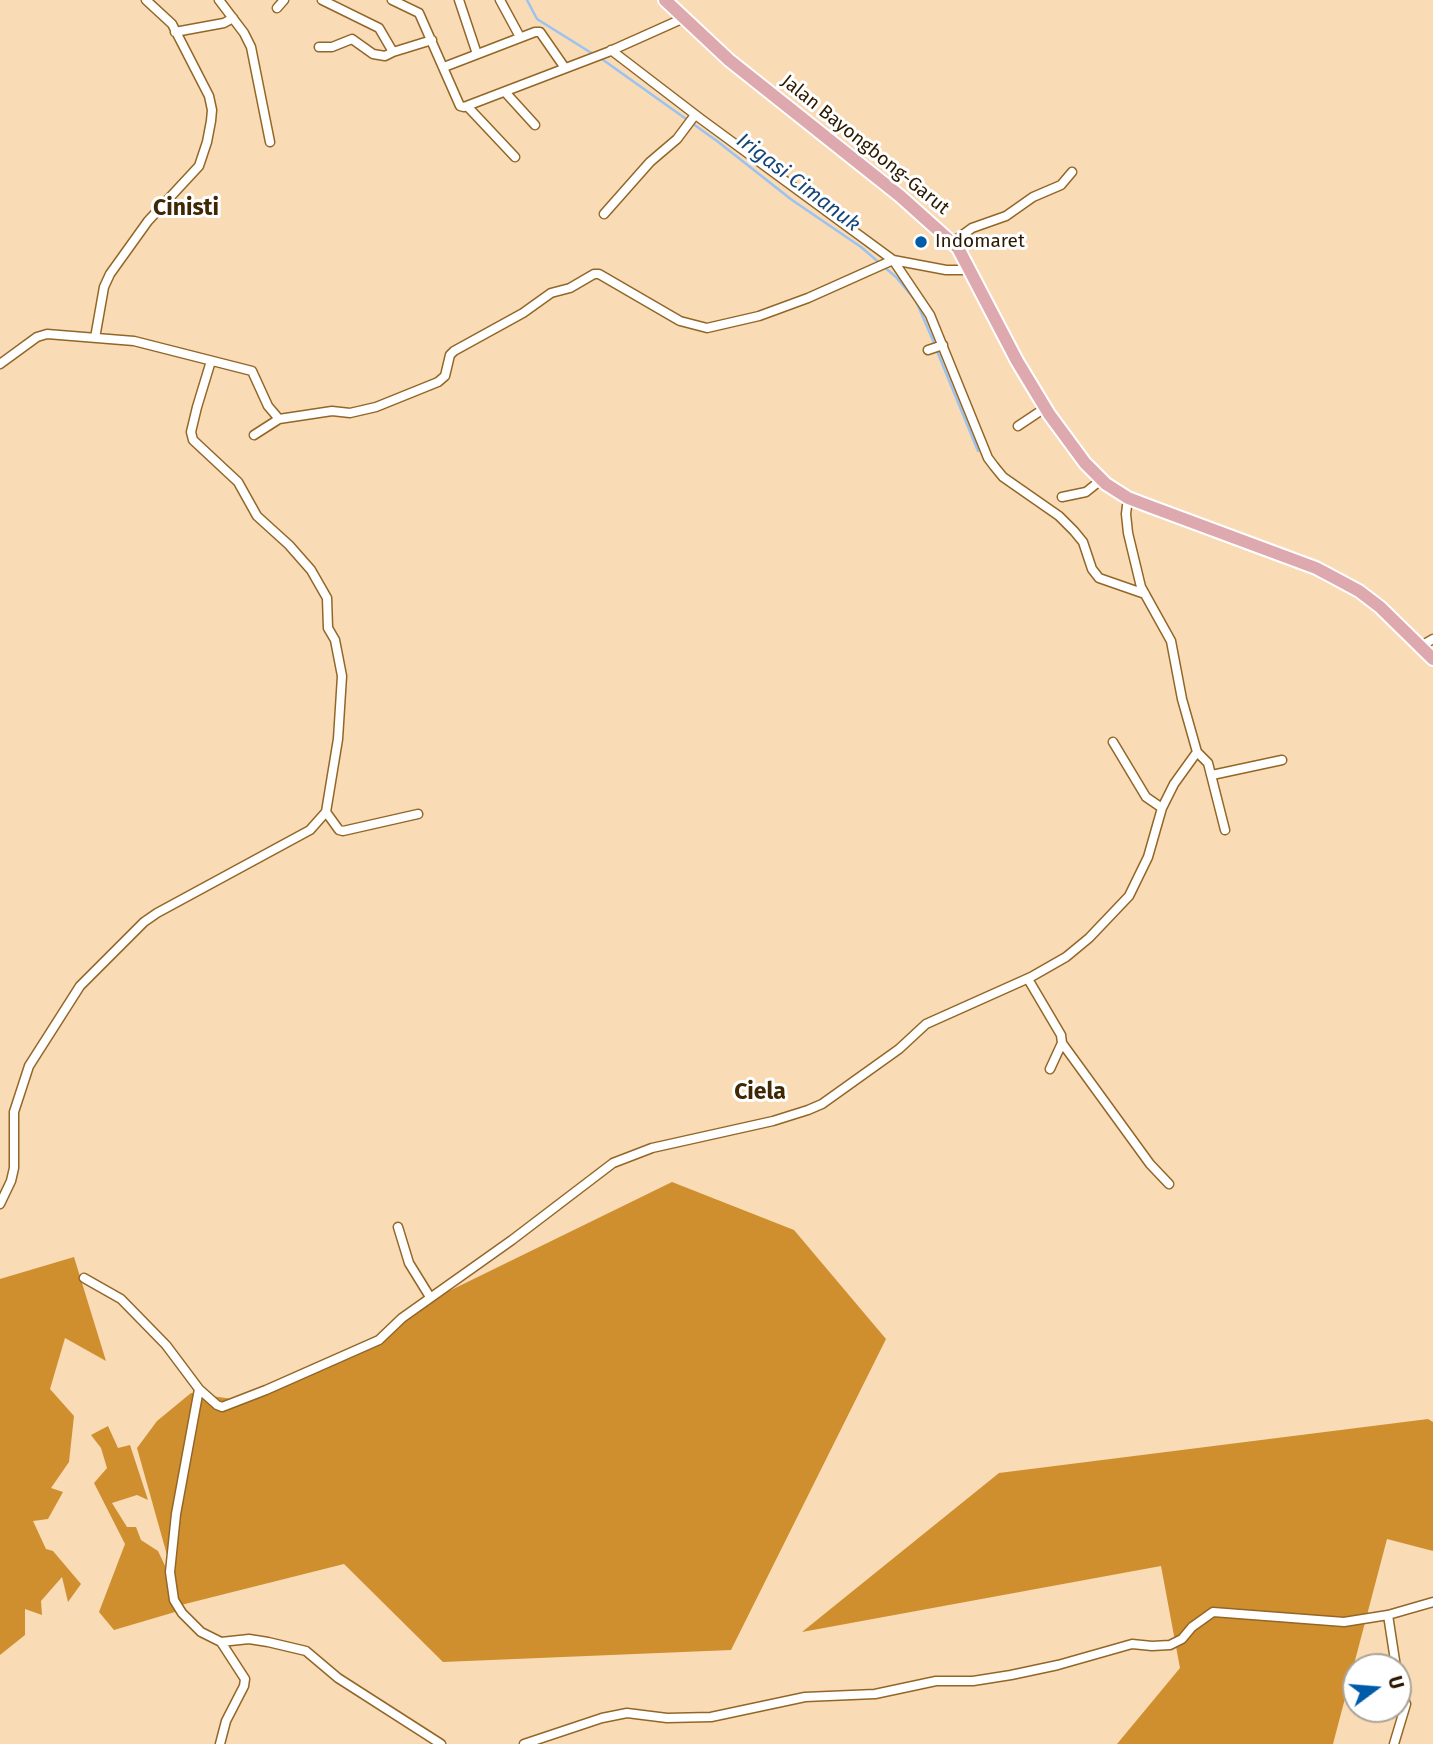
<!DOCTYPE html>
<html>
<head>
<meta charset="utf-8">
<style>
	body { margin:0 }
	#map { position:relative; width:1433px; height:1744px; overflow:hidden; background:#f9dbb6; font-family:"Fira Sans",sans-serif }
	canvas { display:block }
	.north { position:absolute; left:1342px; top:1653px; width:70px; height:70px; box-sizing:border-box; background:#fff; border:2px solid #aaa399; border-radius:50%; rotate:74deg; font-size:19px; font-weight:700; line-height:28px; text-align:center; color:#2b1900 }
	.north::after { content:''; display:block; margin:auto; width:24px; height:32px; background:#005ca9; clip-path:polygon(50% 0,100% 100%,50% 72%,0 100%) }
</style>
</head>
<body>
<div id="map">
<canvas width="1433" height="1744"></canvas>
<div class="north">U</div>
</div>
<script>
const context = document.querySelector('canvas').getContext('2d');
context.lineJoin = 'round';
function fill(path, color) {
  context.fillStyle = color;
  context.fill(path, 'evenodd');
}
function poly(rows) {
  const path = new Path2D();
  for (const r of rows) {
    path.moveTo(r[0], r[1]);
    for (let i = 2; i < r.length; i += 2) path.lineTo(r[i], r[i + 1]);
  }
  return path;
}
function stroke(path, color, width, dash) {
  context.strokeStyle = color;
  context.lineWidth = width;
  context.lineCap = dash ? 'butt' : 'round';
  context.setLineDash(dash || []);
  context.stroke(path);
}
function write(font, color, halo, rows, align = 'center') {
  context.font = font + ' "Fira Sans",sans-serif';
  context.lineWidth = 6;
  context.setLineDash([]);
  context.textBaseline = 'middle';
  context.strokeStyle = halo;
  context.fillStyle = color;
  for (const [text, x, y, turn = 0] of rows) {
    context.save();
    context.translate(x, y);
    context.rotate((+turn || 0) * Math.PI / 180);
    context.textAlign = isNaN(turn) ? turn : align;
    if (halo) context.strokeText(text, 0, 0);
    context.fillText(text, 0, 0);
    context.restore();
  }
}
fill(poly([
	[672,1182,794,1230,886,1339,731,1650,443,1662,344,1564,181,1605,137,1448,157,1421,191,1393,239,1400,379,1340,447,1292],
	[74,1257,106,1361,65,1338,50,1389,74,1416,69,1462,51,1488,63,1492,48,1519,33,1521,46,1549,53,1551,81,1584,68,1602,62,1577,41,1601,42,1615,25,1609,25,1635,0,1655,0,1279],
	[1428,1419,1433,1422,1433,1551,1387,1539,1333,1744,1117,1744,1180,1668,1161,1566,802,1632,999,1473],
	[108,1426,118,1448,130,1445,148,1500,137,1495,112,1503,127,1527,136,1527,141,1540,158,1551,168,1572,175,1612,114,1630,99,1612,125,1544,94,1483,107,1468,101,1448,91,1435]
]), '#d08f2f');
stroke(poly([
	[527,0,537,19,593,54],
	[599,57,717,141,792,200,861,247,896,277,916,301,935,345],
	[937,351,978,451]
]), '#9ac3f1', 2.5);
const minor = poly([
	[219,0,244,33,251,47,270,142],
	[322,0,379,28,393,52,432,40],
	[392,0,419,13,460,106,464,107,608,52,684,18],
	[459,0,477,54],
	[500,0,520,37],
	[277,8,284,0],
	[175,32,224,23,233,18],
	[319,47,332,47,352,39,373,54,385,56,393,52],
	[611,50,701,119,893,260,930,315,988,458,994,466,1003,477,1059,516,1074,531,1083,542,1092,569,1099,578,1145,594],
	[444,67,535,32,540,32,565,68],
	[505,92,535,125],
	[467,106,515,157],
	[604,214,650,162,677,139,695,115],
	[953,242,972,228,1006,216,1033,197,1061,185,1072,172],
	[95,338,104,287,110,274,148,221,199,166,207,142,211,121,212,110,209,96,172,24,146,0],
	[928,350,943,345],
	[0,364,37,337,47,334,134,341,252,371,268,406,279,419,332,411,350,413,376,407,438,382,445,376,450,355,454,351,523,313,551,293,570,288,594,274,599,274,680,321,707,328,759,316,808,298,893,260,946,270,970,270],
	[1018,426,1045,408],
	[254,435,279,419],
	[1062,497,1086,492,1101,480],
	[1421,646,1433,639],
	[1113,742,1146,797,1162,808],
	[1197,752,1208,763,1225,830],
	[1212,775,1282,760],
	[326,812,339,830,343,831,418,814],
	[1028,979,1061,1035,1062,1043,1050,1069],
	[1062,1043,1150,1164,1169,1184],
	[0,1204,11,1181,14,1168,14,1112,29,1066,80,986,144,922,157,913,310,830,326,812,338,739,342,676,335,640,328,628,327,598,311,570,289,545,257,516,238,482,193,440,191,432,197,407,211,361],
	[398,1227,409,1263,430,1297],
	[84,1278,121,1299,166,1345,199,1389,217,1405,222,1407,266,1390,379,1340,402,1318,512,1240,613,1163,652,1148,773,1121,808,1110,822,1104,899,1049,926,1024,1031,977,1066,957,1089,938,1129,896,1148,857,1162,808,1174,784,1197,752,1182,699,1171,641,1141,587,1128,533,1126,514,1128,498],
	[199,1389,176,1514,170,1572,174,1600,182,1613,201,1632,221,1642,245,1679,244,1686,226,1721,220,1744],
	[1388,1615,1396,1667],
	[221,1642,249,1639,268,1642,306,1651,338,1678,441,1744],
	[524,1744,602,1718,627,1713,667,1718,711,1717,805,1697,875,1694,936,1681,973,1681,1011,1675,1058,1665,1132,1644,1152,1646,1170,1645,1182,1639,1192,1627,1213,1612,1344,1622,1388,1615,1433,1602],
	[1394,1744,1406,1704,1398,1686]
]);
const primary = poly([
	[665,0,729,60,900,196,958,248,1017,361,1049,414,1085,463,1106,484,1128,498,1149,506,1316,568,1333,577,1359,591,1380,607,1433,659]
]);
stroke(minor, '#936626', 11);
stroke(primary, '#fff', 16);
stroke(minor, '#fff', 8);
stroke(primary, '#dea8af', 12);
for (const [x, y, r, color] of [
	[921,242,7,"#005ca9"]
]) {
  const dot = new Path2D();
  dot.arc(x, y, r, 0, 2 * Math.PI);
  context.fillStyle = color;
  context.fill(dot);
  stroke(dot, '#fff', 2.5);
}
write('19px', '#2b1900', '#fff', [
	["Jalan Bayongbong-Garut",865,145,39]
]);
write('19px', '#2b1900', '#fff', [
	["Indomaret",935,242]
], 'left');
write('italic 21px', '#164677', '#fff', [
	["Irigasi Cimanuk",798,183,37]
]);
write('bold 23px', '#402805', '#fff', [
	["Cinisti",186,209],
	["Ciela",760,1093]
]);
</script>
</body>
</html>
